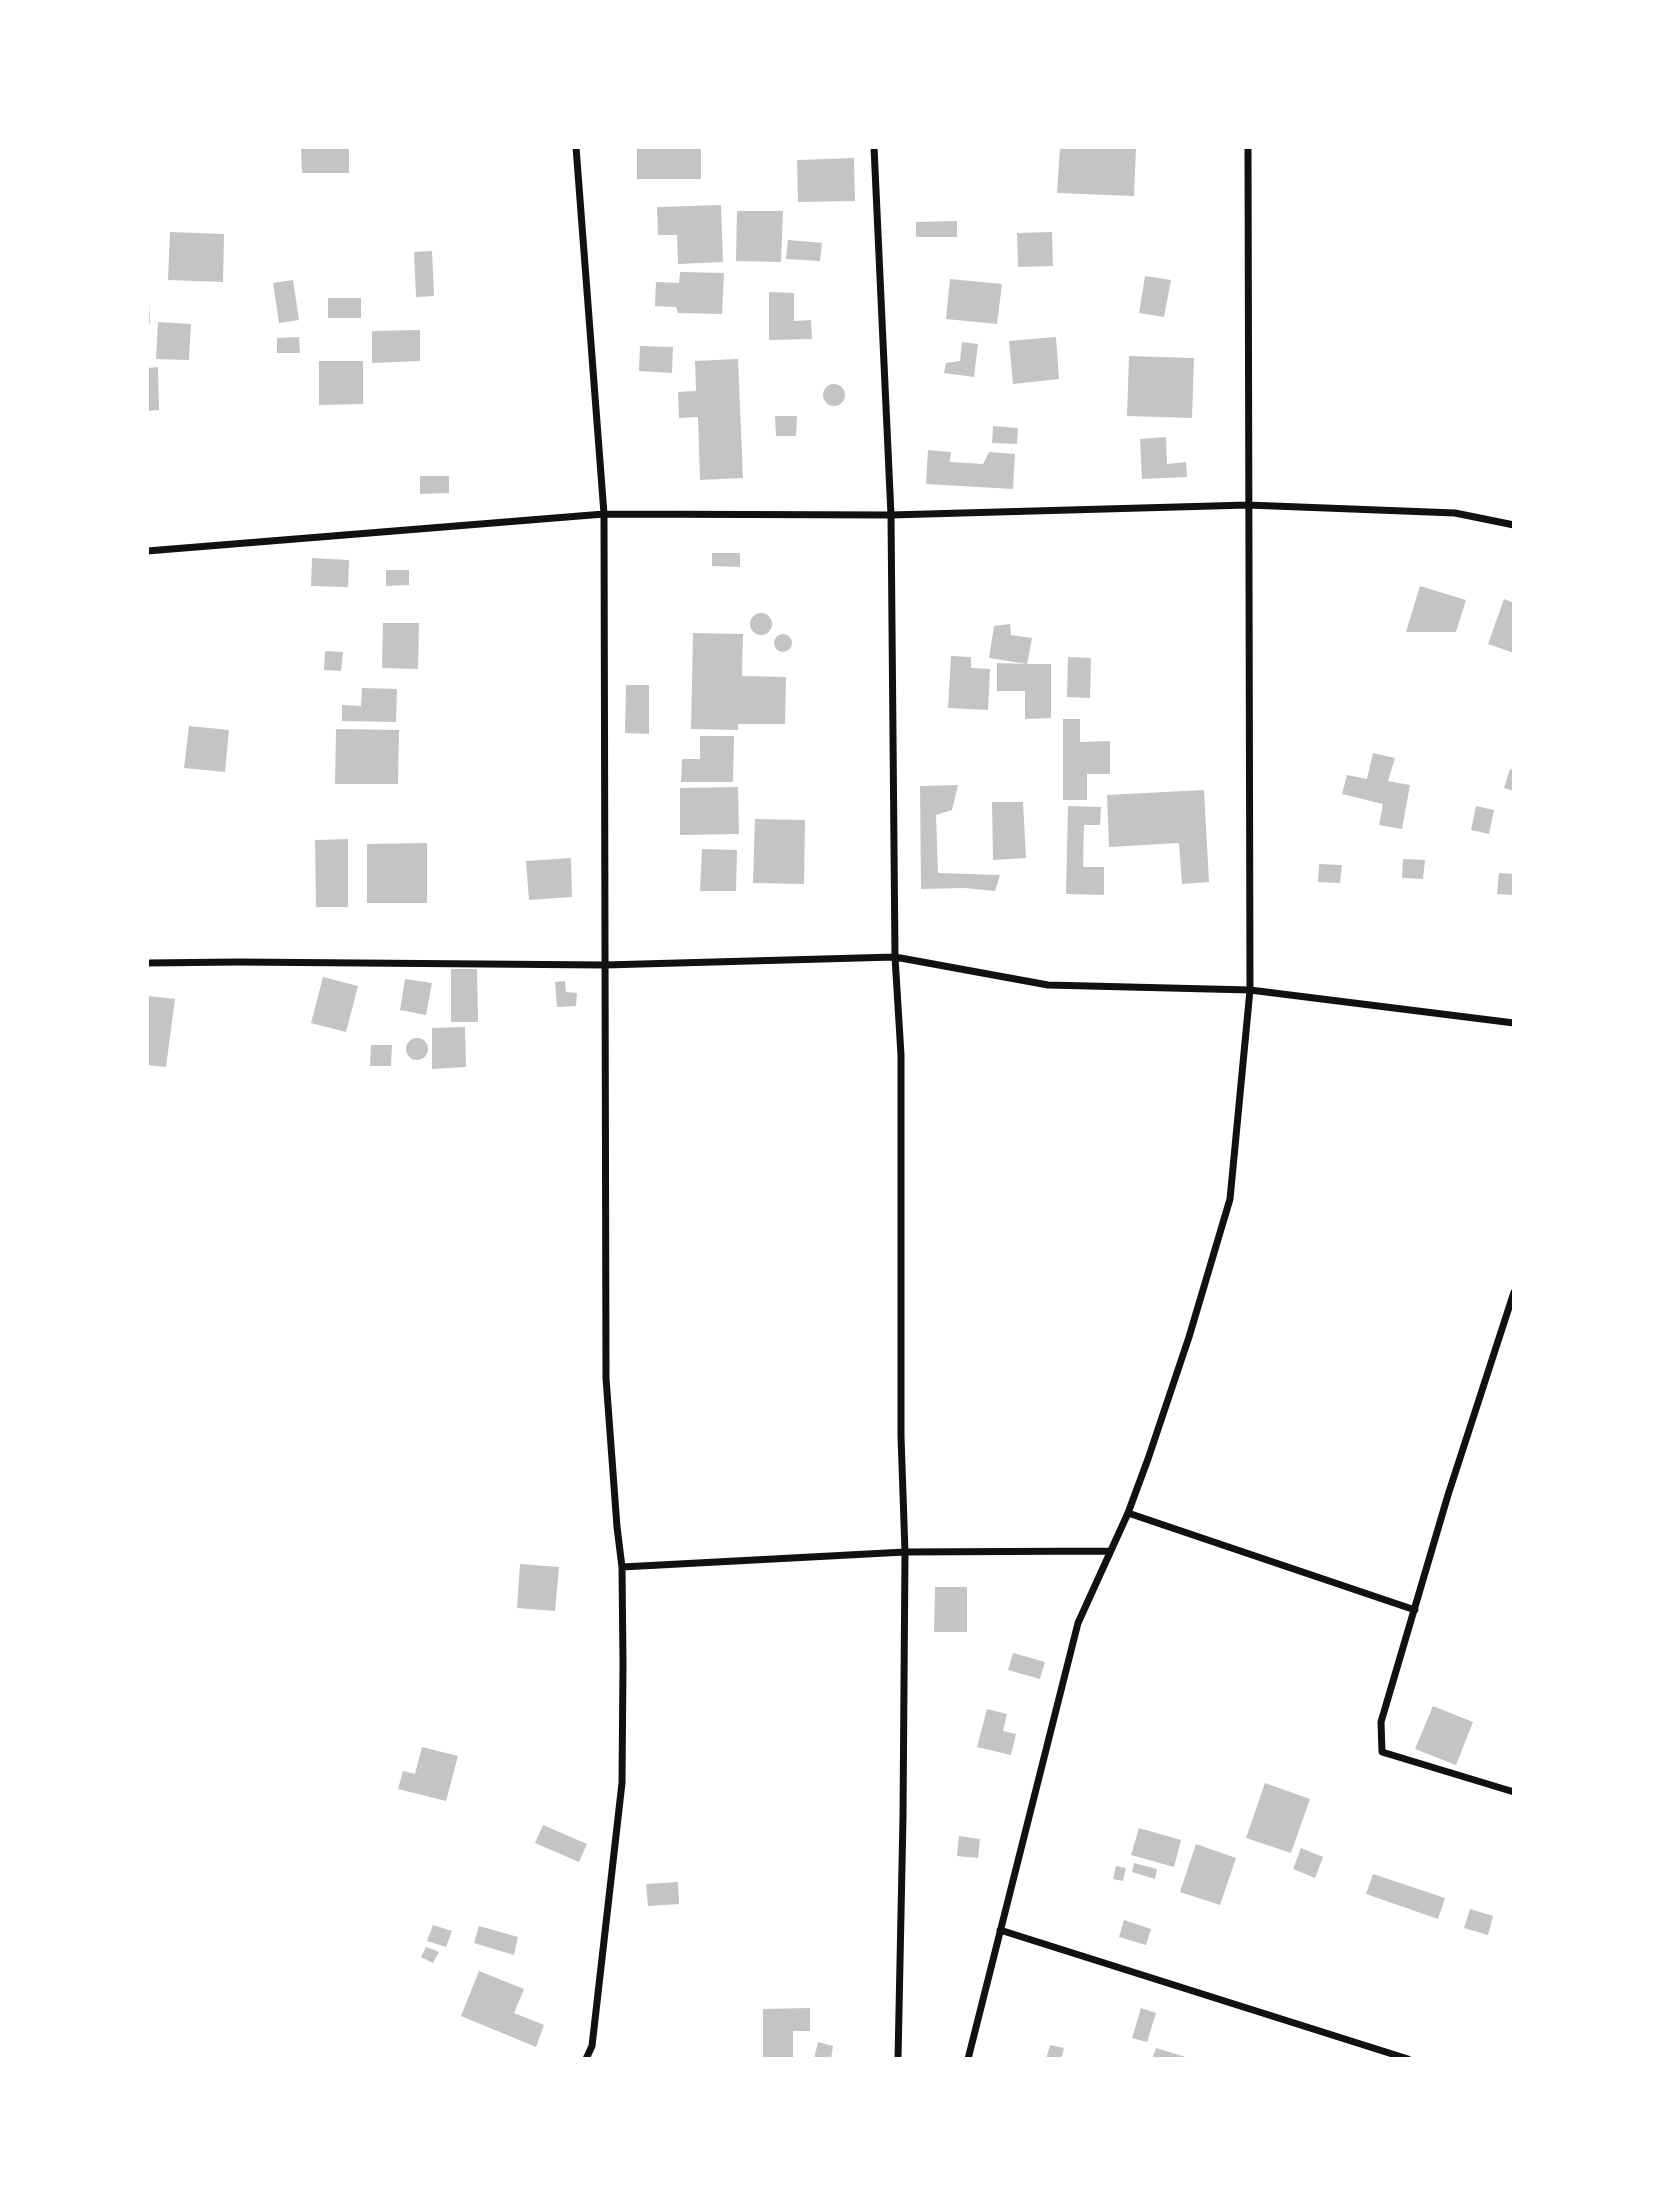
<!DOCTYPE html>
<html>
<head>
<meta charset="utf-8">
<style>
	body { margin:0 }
	#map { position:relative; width:1661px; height:2206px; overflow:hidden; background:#fff; font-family:"Archivo Narrow",sans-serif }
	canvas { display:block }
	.frame { position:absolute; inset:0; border:149px solid #fff; pointer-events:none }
</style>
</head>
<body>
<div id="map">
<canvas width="1661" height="2206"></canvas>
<div class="frame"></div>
</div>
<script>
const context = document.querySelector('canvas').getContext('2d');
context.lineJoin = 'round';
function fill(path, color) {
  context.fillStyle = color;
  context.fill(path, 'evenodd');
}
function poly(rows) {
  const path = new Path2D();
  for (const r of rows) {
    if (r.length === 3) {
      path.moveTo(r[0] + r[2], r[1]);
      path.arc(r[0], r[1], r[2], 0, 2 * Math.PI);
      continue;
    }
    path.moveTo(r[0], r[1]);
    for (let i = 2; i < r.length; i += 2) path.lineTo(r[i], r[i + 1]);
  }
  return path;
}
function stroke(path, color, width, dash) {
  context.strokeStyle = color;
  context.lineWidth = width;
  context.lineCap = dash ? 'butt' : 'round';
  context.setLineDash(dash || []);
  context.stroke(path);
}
fill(poly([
	[301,147,349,147,349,173,302,173],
	[637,147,701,147,701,179,637,179],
	[1060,147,1136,147,1134,196,1057,193],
	[854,158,855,201,798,202,797,160],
	[721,205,723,262,678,264,677,235,658,235,657,207],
	[737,211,783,211,781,262,736,261],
	[957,221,957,237,916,237,916,222],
	[170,232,224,234,223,282,168,280],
	[1052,232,1053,266,1018,267,1017,233],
	[788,240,822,243,820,261,786,259],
	[432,251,434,296,416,297,414,252],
	[680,272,724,273,722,314,678,313,676,307,655,306,656,282,679,283],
	[1145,276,1171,280,1164,317,1139,313],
	[950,279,1002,284,997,324,946,319],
	[293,280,299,320,279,323,273,283],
	[769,292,794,293,794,321,811,320,812,339,769,340],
	[328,298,361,298,361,318,328,318],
	[147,302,149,302,150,323,147,324],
	[158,322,191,324,189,360,156,359],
	[420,330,420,361,372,363,372,331],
	[299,337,300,353,277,353,277,338],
	[1056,337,1059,379,1013,384,1009,341],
	[962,342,978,344,974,377,944,373,946,363,960,361],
	[640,346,673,347,672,373,639,371],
	[1129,356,1194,358,1192,418,1127,416],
	[738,359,743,478,700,480,698,417,679,418,678,392,696,391,695,361],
	[319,361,363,361,363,404,319,405],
	[158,367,159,410,147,411,147,368],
	[834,395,11],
	[775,416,797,416,796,436,776,436],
	[993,426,1018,428,1017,444,992,443],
	[1166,437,1167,464,1186,462,1187,477,1142,479,1140,439],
	[928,450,951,452,950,462,983,464,989,452,1015,454,1013,489,926,484],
	[420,476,449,476,449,493,420,494],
	[712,553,740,553,740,567,712,566],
	[312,558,349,560,348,587,311,586],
	[386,570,409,570,409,585,386,586],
	[1420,586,1466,600,1456,632,1406,632],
	[1504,599,1514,603,1514,653,1488,644],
	[761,624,11],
	[383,623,419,623,418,669,382,668],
	[1010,624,1011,635,1032,638,1027,664,1051,664,1051,718,1025,719,1025,691,997,691,997,663,1027,664,989,658,994,626],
	[693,633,743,634,742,676,786,677,785,724,738,724,738,730,691,729],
	[783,643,9],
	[325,651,343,652,341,671,324,670],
	[951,656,971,657,971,668,990,669,988,710,948,708],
	[1068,657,1091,658,1090,698,1067,697],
	[626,685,649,685,649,734,625,733],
	[362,688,397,689,396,722,342,721,342,705,361,706],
	[1063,719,1080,719,1080,742,1110,741,1110,774,1087,774,1087,800,1063,800],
	[189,726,229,730,225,772,184,768],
	[336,729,399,730,398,784,335,784],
	[700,736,734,736,733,782,681,782,682,759,700,759],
	[1373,753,1395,758,1388,781,1410,785,1402,829,1379,825,1383,804,1342,794,1347,775,1367,779],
	[1510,769,1514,770,1514,791,1504,788],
	[958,785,952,810,936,815,938,873,1000,875,995,891,964,888,921,889,920,786],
	[738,787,739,834,680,835,680,788],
	[1204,790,1209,882,1182,884,1179,843,1109,847,1107,795],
	[992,802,1023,802,1026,858,993,860],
	[1068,806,1101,807,1100,825,1084,825,1083,867,1104,867,1104,895,1066,894],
	[1476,806,1494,810,1489,834,1471,830],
	[755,819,805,820,804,884,753,883],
	[348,839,348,907,316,907,315,840],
	[427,843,427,903,367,903,367,844],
	[702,849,737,850,736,891,700,891],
	[571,858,572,897,529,900,526,861],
	[1403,859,1425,860,1423,879,1402,878],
	[1319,864,1342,865,1340,883,1318,882],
	[1499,873,1514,874,1514,895,1497,894],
	[451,969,477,969,478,1022,451,1022],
	[323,977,358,986,346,1032,311,1023],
	[405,979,432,983,426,1015,400,1010],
	[565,981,566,992,577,993,576,1006,557,1007,555,982],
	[148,996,175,999,166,1067,147,1065],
	[465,1027,466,1067,432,1069,432,1028],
	[417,1049,11],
	[371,1045,392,1045,391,1066,370,1066],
	[520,1564,559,1567,555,1611,517,1608],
	[935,1587,967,1587,967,1632,934,1632],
	[1013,1653,1045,1662,1040,1679,1008,1670],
	[1433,1706,1473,1722,1456,1765,1415,1749],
	[987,1709,1007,1714,1003,1731,1016,1734,1011,1755,977,1747],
	[422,1747,458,1756,446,1801,398,1789,403,1771,415,1774],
	[1265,1783,1310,1799,1291,1853,1246,1838],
	[543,1825,587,1844,579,1862,535,1843],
	[1139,1828,1181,1840,1174,1867,1131,1855],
	[959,1836,980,1839,978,1858,957,1856],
	[1196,1844,1236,1858,1220,1905,1180,1892],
	[1301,1848,1323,1857,1315,1878,1293,1869],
	[1134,1863,1157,1869,1155,1879,1132,1872],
	[1116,1866,1126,1868,1123,1881,1113,1879],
	[1373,1874,1445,1898,1438,1919,1366,1894],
	[678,1882,679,1904,648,1906,646,1884],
	[1470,1909,1493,1916,1488,1935,1464,1928],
	[1124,1920,1151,1929,1146,1945,1119,1937],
	[433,1925,452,1931,446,1947,427,1941],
	[479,1926,518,1937,514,1955,474,1943],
	[426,1947,439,1952,433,1963,421,1957],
	[479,1971,524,1989,514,2013,544,2025,536,2047,461,2016],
	[810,2008,810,2031,793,2031,793,2059,763,2059,763,2009],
	[1141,2008,1156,2013,1147,2042,1132,2038],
	[818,2042,833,2046,831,2059,814,2059],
	[1050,2045,1064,2048,1061,2059,1046,2059],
	[1156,2048,1189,2058,1188,2059,1152,2059]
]), '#c4c4c4');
stroke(poly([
	[576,147,604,514,606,1378,617,1527,622,1567,623,1664,622,1783,592,2046,586,2059],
	[874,147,891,515,895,957,901,1055,901,1436,905,1552,903,1817,898,2059],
	[147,551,604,514,891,515,1248,505,1455,513,1514,525],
	[147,963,238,962,605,965,895,957,1048,985,1250,990,1514,1023],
	[1514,1292,1448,1495,1381,1722,1382,1752,1514,1792],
	[1128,1513,1415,1610],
	[622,1567,905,1552,1109,1551],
	[1000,1930,1408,2059],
	[968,2059,1078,1623,1128,1513,1148,1459,1189,1337,1230,1199,1250,990,1248,147]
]), '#111', 7);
</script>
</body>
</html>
